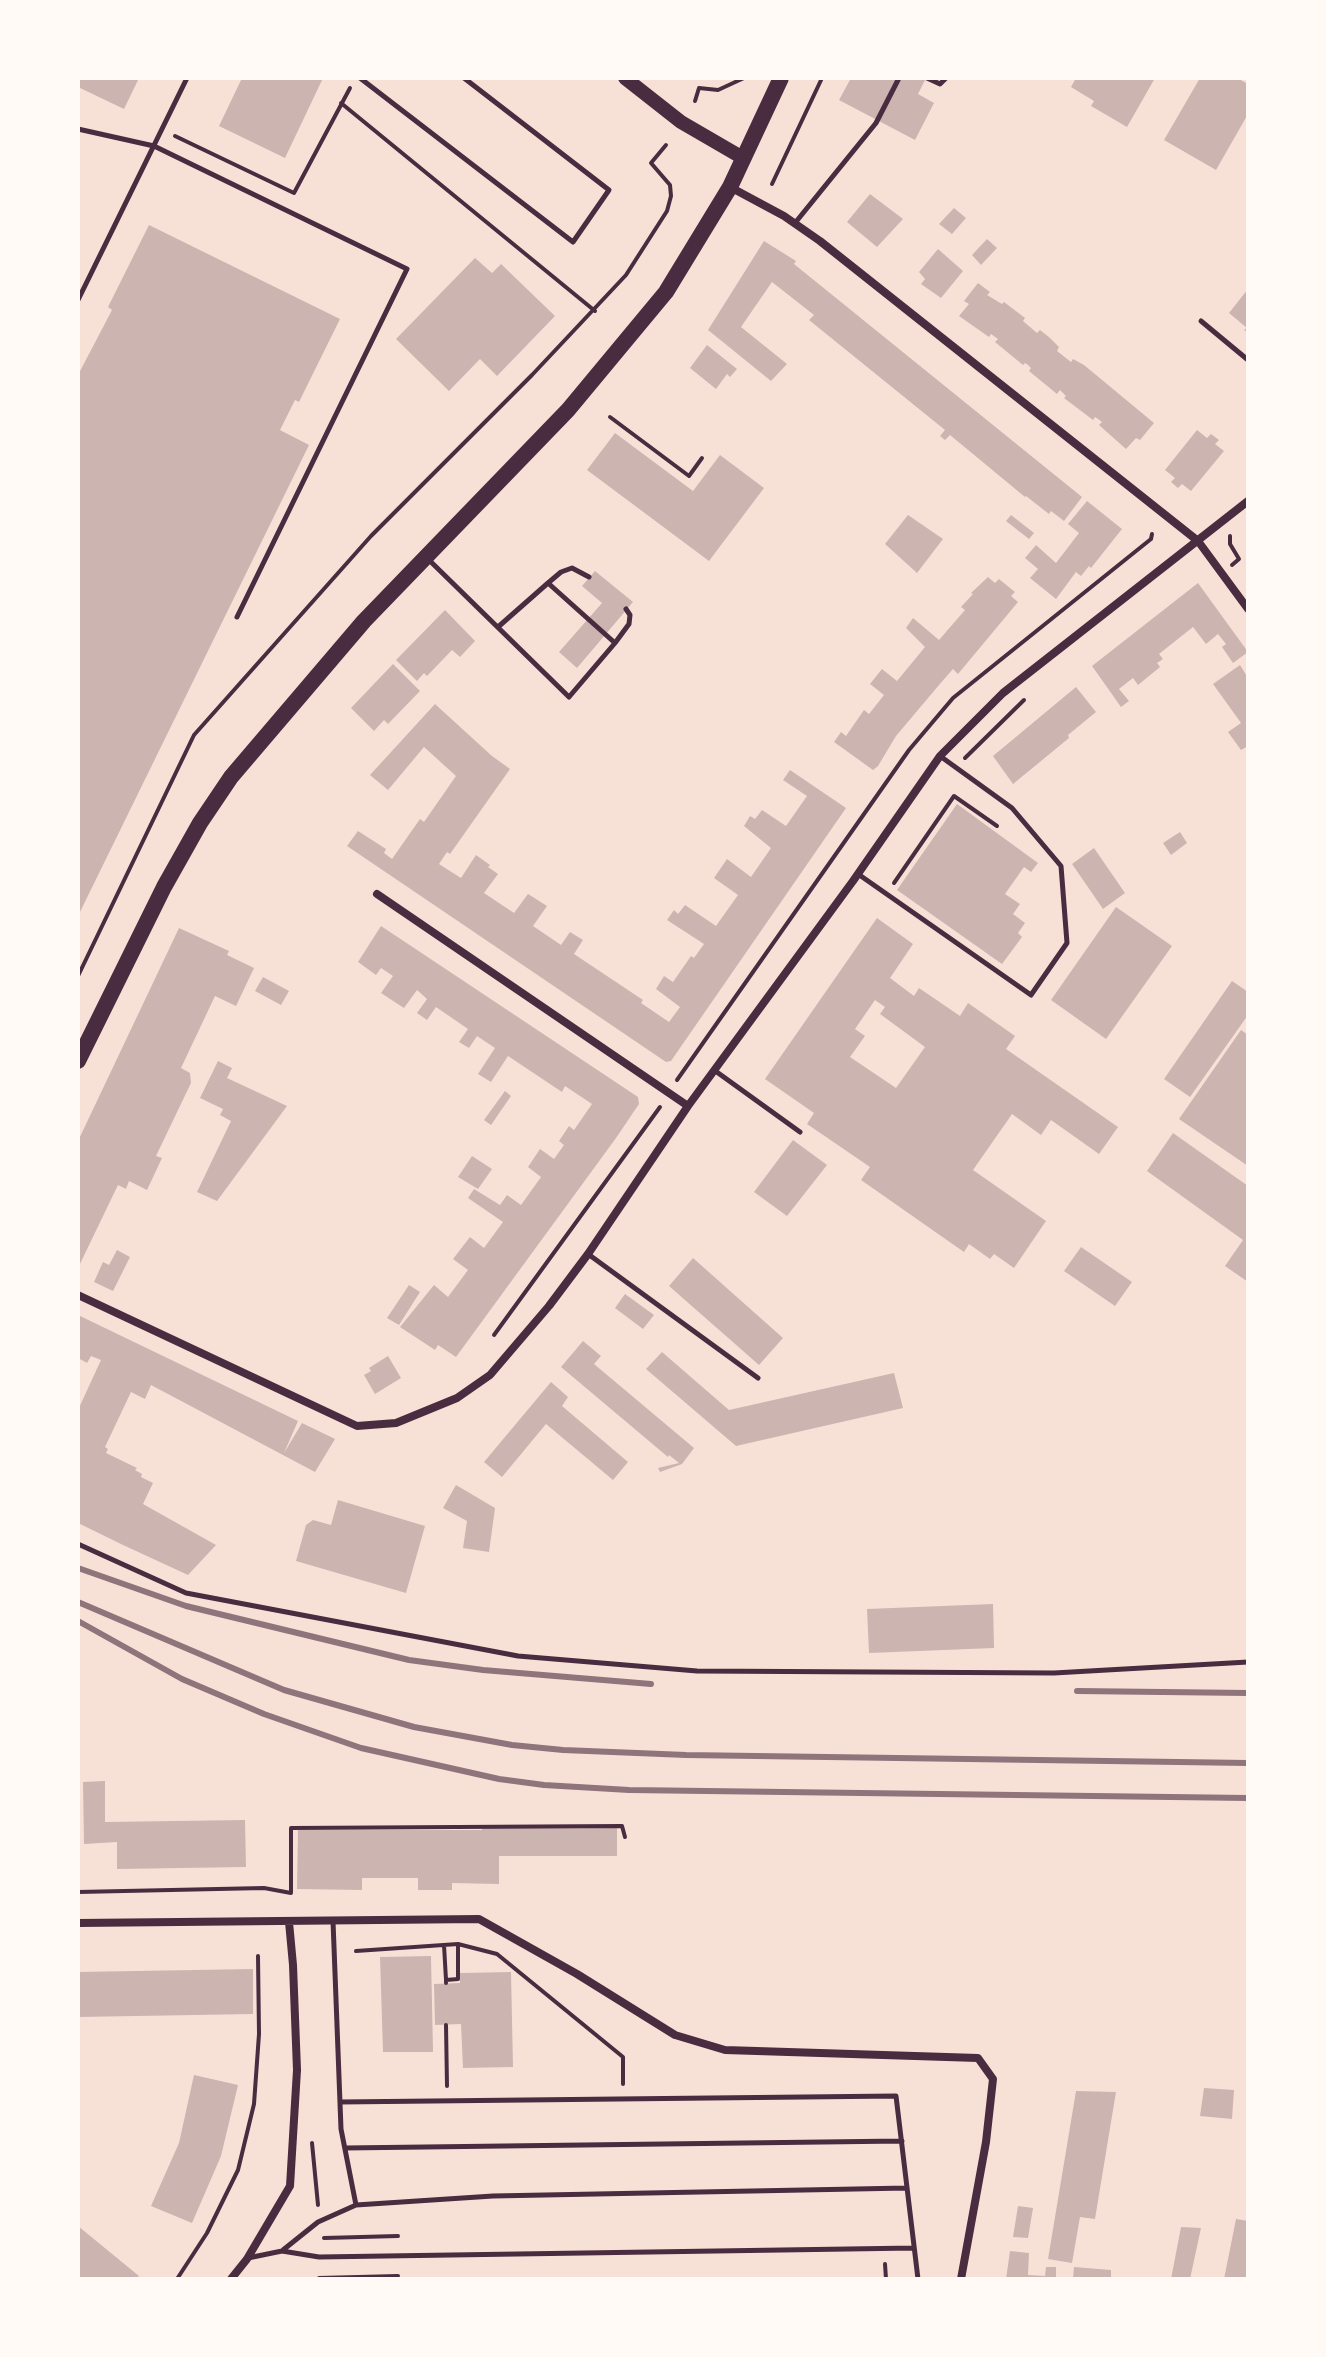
<!DOCTYPE html>
<html>
<head>
<meta charset="utf-8">
<style>
	body { margin:0 }
	#map { position:relative; width:1326px; height:2357px; overflow:hidden; background:#f7e1d7; font-family:Jost,sans-serif }
	canvas { display:block }
	.frame { position:absolute; inset:0; border:80px solid #fffaf5; pointer-events:none }
</style>
</head>
<body>
<div id="map">
<canvas width="1326" height="2357"></canvas>
<div class="frame"></div>
</div>
<script>
const context = document.querySelector('canvas').getContext('2d');
context.lineJoin = 'round';
function fill(path, color) {
  context.fillStyle = color;
  context.fill(path, 'evenodd');
}
function poly(rows) {
  const path = new Path2D();
  for (const r of rows) {
    path.moveTo(r[0], r[1]);
    for (let i = 2; i < r.length; i += 2) path.lineTo(r[i], r[i + 1]);
  }
  return path;
}
function stroke(path, color, width, dash) {
  context.strokeStyle = color;
  context.lineWidth = width;
  context.lineCap = dash ? 'butt' : 'round';
  context.setLineDash(dash || []);
  context.stroke(path);
}
fill(poly([
	[78,78,139,78,124,109,78,87],
	[242,78,323,78,285,158,219,126],
	[851,78,926,78,918,94,934,103,915,140,839,100],
	[1076,78,1155,78,1127,127,1091,106,1094,101,1071,87],
	[1200,78,1237,78,1248,84,1248,114,1216,170,1164,140],
	[870,194,903,219,877,247,847,222],
	[954,208,966,218,952,234,939,224],
	[149,225,340,319,299,402,295,400,280,430,309,445,78,916,78,375,112,310,108,307],
	[987,239,997,248,981,265,972,255],
	[764,241,796,261,794,264,1082,497,1064,521,1051,511,1049,514,1026,496,1025,497,950,435,945,440,940,436,945,430,809,320,814,315,772,282,741,327,787,364,771,381,708,330],
	[938,249,963,271,941,298,921,284,925,279,919,272],
	[475,258,492,273,501,264,555,316,497,376,480,359,449,391,396,339],
	[978,283,990,292,987,295,1002,304,1004,302,1025,318,1023,321,1037,333,1040,330,1050,338,1059,347,1057,351,1071,362,1073,359,1084,365,1154,423,1140,440,1136,438,1126,449,1099,425,1102,422,1098,419,1095,417,1093,420,1064,398,1066,396,1060,390,1057,394,1029,371,1031,368,1028,365,1025,363,1023,365,995,342,998,339,991,334,989,337,959,316,969,304,964,301],
	[1248,289,1248,333,1244,330,1247,328,1229,313],
	[707,345,737,369,730,377,727,374,716,389,690,368],
	[1197,430,1207,438,1211,434,1219,440,1215,444,1224,451,1191,491,1182,484,1178,488,1171,482,1175,478,1165,470],
	[615,433,693,491,720,455,764,488,709,561,587,470],
	[1087,501,1122,529,1091,568,1089,566,1081,576,1076,572,1056,599,1030,578,1038,569,1025,558,1036,545,1056,563,1079,533,1068,524],
	[908,515,943,539,917,573,885,544],
	[1011,515,1034,533,1029,539,1006,521],
	[595,571,633,602,577,668,559,652,602,603,582,586],
	[988,577,995,583,999,579,1015,592,1011,596,1018,602,958,674,953,669,939,685,896,736,878,766,873,770,834,742,841,732,846,736,864,710,869,714,884,695,870,684,882,669,897,681,925,647,906,628,913,618,939,640,965,610,961,607,973,594,971,593],
	[1198,583,1248,652,1233,663,1222,647,1226,644,1218,634,1206,644,1193,627,1159,654,1163,659,1157,663,1160,667,1138,685,1133,678,1119,689,1129,701,1121,707,1092,666],
	[445,610,475,641,460,657,452,650,427,676,424,673,417,681,396,660],
	[393,664,420,691,388,724,384,720,374,731,351,708],
	[1240,665,1248,678,1248,746,1241,750,1228,732,1241,723,1213,684],
	[1076,687,1096,712,1068,735,1069,738,1013,784,993,756],
	[435,704,492,756,510,769,450,854,447,852,439,864,461,878,476,855,490,865,488,867,498,874,484,893,514,913,528,894,547,906,533,926,561,945,570,932,583,940,574,954,643,1000,641,1003,669,1022,680,1007,656,989,664,976,673,982,691,956,694,958,704,944,667,920,674,910,678,914,685,905,716,926,738,895,714,878,727,859,751,877,771,848,744,826,750,816,755,819,762,810,786,826,807,796,783,780,790,770,846,808,671,1061,666,1062,347,846,358,831,386,849,384,853,392,859,420,819,424,822,456,776,424,747,388,790,370,775],
	[957,804,1038,863,1031,872,1024,867,1005,894,1020,904,1013,914,1025,923,1018,933,1022,937,1002,964,897,890],
	[1180,832,1187,843,1171,855,1163,843],
	[1094,848,1125,893,1103,909,1072,864],
	[1116,907,1172,946,1106,1039,1051,1000],
	[877,918,913,944,890,978,914,996,919,988,960,1016,968,1003,1015,1036,1006,1049,1118,1127,1099,1154,1051,1120,1041,1135,1012,1114,1010,1117,973,1170,1046,1221,1014,1268,994,1254,990,1259,969,1244,964,1252,861,1180,870,1167,807,1124,814,1113,765,1079],
	[875,1000,885,1007,880,1014,925,1047,896,1088,850,1057,865,1036,855,1029],
	[381,926,638,1097,639,1104,616,1138,456,1357,438,1345,435,1350,400,1327,434,1285,448,1297,468,1270,453,1259,470,1237,484,1248,503,1222,468,1198,474,1189,500,1205,507,1195,521,1205,541,1177,528,1167,540,1149,554,1159,564,1145,559,1141,569,1126,574,1130,592,1104,565,1086,562,1092,508,1056,491,1082,478,1074,495,1048,477,1036,469,1048,459,1042,468,1029,436,1007,427,1020,417,1013,427,999,417,990,404,1008,381,993,393,976,381,968,376,975,358,962],
	[179,928,229,951,227,955,254,968,236,1006,215,996,181,1068,190,1073,191,1083,156,1156,162,1158,147,1190,129,1181,126,1189,118,1185,78,1268,78,1141],
	[263,977,289,991,281,1005,255,991],
	[1232,981,1248,992,1248,1015,1190,1097,1164,1079],
	[1241,1030,1248,1035,1248,1166,1179,1119],
	[218,1061,232,1068,227,1078,287,1106,217,1201,197,1192,231,1121,220,1115,223,1109,200,1098],
	[505,1091,511,1096,491,1125,484,1120],
	[1173,1133,1248,1186,1248,1282,1225,1266,1243,1240,1147,1171],
	[793,1140,827,1165,787,1216,754,1192],
	[472,1156,492,1169,478,1189,458,1177],
	[1081,1247,1132,1282,1115,1306,1064,1271],
	[117,1250,130,1257,113,1291,94,1282,103,1262,109,1265],
	[693,1258,783,1338,759,1365,669,1286],
	[409,1285,420,1292,399,1325,387,1318],
	[625,1294,654,1315,643,1329,615,1308],
	[78,1315,298,1421,284,1453,302,1423,335,1439,315,1472,151,1385,145,1399,131,1392,105,1447,108,1449,106,1453,137,1468,135,1470,142,1474,141,1477,153,1483,143,1504,216,1545,188,1575,123,1545,78,1523,78,1410,101,1360,91,1356,87,1363,78,1358],
	[583,1341,601,1356,594,1364,694,1448,682,1464,660,1472,658,1468,679,1463,669,1455,668,1457,561,1367],
	[662,1352,729,1410,894,1373,903,1408,736,1446,646,1369],
	[388,1356,401,1378,375,1394,364,1375,371,1371,369,1368],
	[551,1382,568,1397,562,1406,628,1462,613,1480,546,1424,502,1477,484,1462],
	[456,1485,495,1508,489,1552,463,1548,467,1521,443,1508],
	[338,1500,425,1526,406,1593,296,1561,306,1525,313,1520,331,1525],
	[993,1604,994,1648,869,1653,867,1609],
	[105,1781,105,1822,245,1820,246,1867,117,1869,117,1842,84,1844,83,1782],
	[617,1827,617,1856,499,1856,499,1884,452,1883,452,1890,418,1890,418,1878,362,1878,362,1890,297,1889,298,1830,482,1830,482,1828],
	[431,1956,433,2052,383,2052,380,1957],
	[253,1969,253,2014,78,2017,78,1972],
	[511,1972,513,2067,463,2068,461,2024,435,2025,434,1984,460,1983,460,1973],
	[194,2075,238,2085,221,2156,192,2223,151,2206,179,2143],
	[1204,2088,1234,2090,1232,2119,1200,2116],
	[1076,2091,1116,2092,1095,2219,1080,2217,1072,2263,1048,2259],
	[1018,2206,1033,2208,1028,2238,1013,2237],
	[1236,2219,1248,2221,1248,2279,1224,2279],
	[78,2226,139,2276,137,2279,78,2279],
	[1181,2227,1201,2228,1190,2279,1171,2279],
	[1010,2251,1029,2253,1028,2275,1045,2276,1046,2267,1056,2267,1056,2279,1006,2279],
	[1074,2267,1111,2270,1111,2279,1073,2279]
]), '#ccb4b1');
stroke(poly([
	[695,101,699,88,718,90,744,78],
	[341,103,595,311],
	[175,136,294,193,350,88],
	[772,184,822,78],
	[610,417,689,476,702,458],
	[1230,536,1230,544,1239,559,1232,565],
	[965,758,1024,700],
	[894,883,954,796,997,826],
	[78,976,194,735,371,536,532,375,626,275,667,211,671,196,670,185,651,163,666,145],
	[677,1080,909,750,953,698,1151,539,1152,534],
	[494,1335,660,1107],
	[78,1892,264,1888,291,1893,291,1828,622,1826,625,1837],
	[444,1945,446,1980],
	[356,1951,458,1944,497,1954,623,2057,623,2084],
	[446,1983,446,1980,458,1979,458,1944],
	[446,2025,447,2086],
	[312,2143,318,2205],
	[324,2238,398,2236],
	[885,2264,886,2279],
	[319,2278,398,2276],
	[177,2279,207,2233,238,2170,254,2104,259,2034,258,1956]
]), '#4a2c40', 4);
stroke(poly([
	[360,78,573,242,609,190,464,78],
	[927,78,940,84,946,78],
	[78,129,154,146,407,269,237,617],
	[795,223,876,123,899,78],
	[78,300,187,78],
	[1201,321,1248,360],
	[429,560,569,697,615,643,548,583,498,627],
	[548,583,561,572,572,568,589,577],
	[615,643,629,624,630,615,626,609],
	[858,874,1031,995,1067,943,1061,866,1012,808,940,756],
	[714,1070,800,1132],
	[588,1254,758,1378],
	[78,1544,186,1593,518,1656,697,1671,1054,1673,1248,1662],
	[333,1921,341,2129,356,2205],
	[340,2102,896,2096,918,2279],
	[345,2148,902,2141],
	[283,2250,318,2222,356,2205,493,2196,907,2188],
	[248,2258,282,2251,319,2257,914,2248]
]), '#4a2c40', 5);
stroke(poly([
	[730,187,784,216,820,241,1198,541,1248,609],
	[377,894,688,1106],
	[78,1295,357,1426,396,1423,457,1398,490,1375,549,1306,588,1254,688,1106,853,881,940,756,1003,693,1248,501],
	[78,1923,479,1919,577,1974,675,2035,725,2050,978,2058,993,2079,986,2142,961,2279],
	[231,2279,247,2259,290,2186,297,2070,293,1965,289,1922]
]), '#4a2c40', 8);
stroke(poly([
	[625,78,681,122,743,158]
]), '#4a2c40', 14);
stroke(poly([
	[78,1061,164,887,200,823,231,777,364,621,568,410,666,292,730,187,781,78]
]), '#4a2c40', 16);
stroke(poly([
	[78,1568,186,1606,409,1660,483,1670,651,1684],
	[78,1602,284,1690,414,1727,512,1745,563,1750,686,1755,1248,1763],
	[78,1621,182,1679,264,1714,361,1748,499,1779,544,1785,629,1790,1248,1798],
	[1077,1691,1248,1693]
]), '#8f747c', 6);
</script>
</body>
</html>
